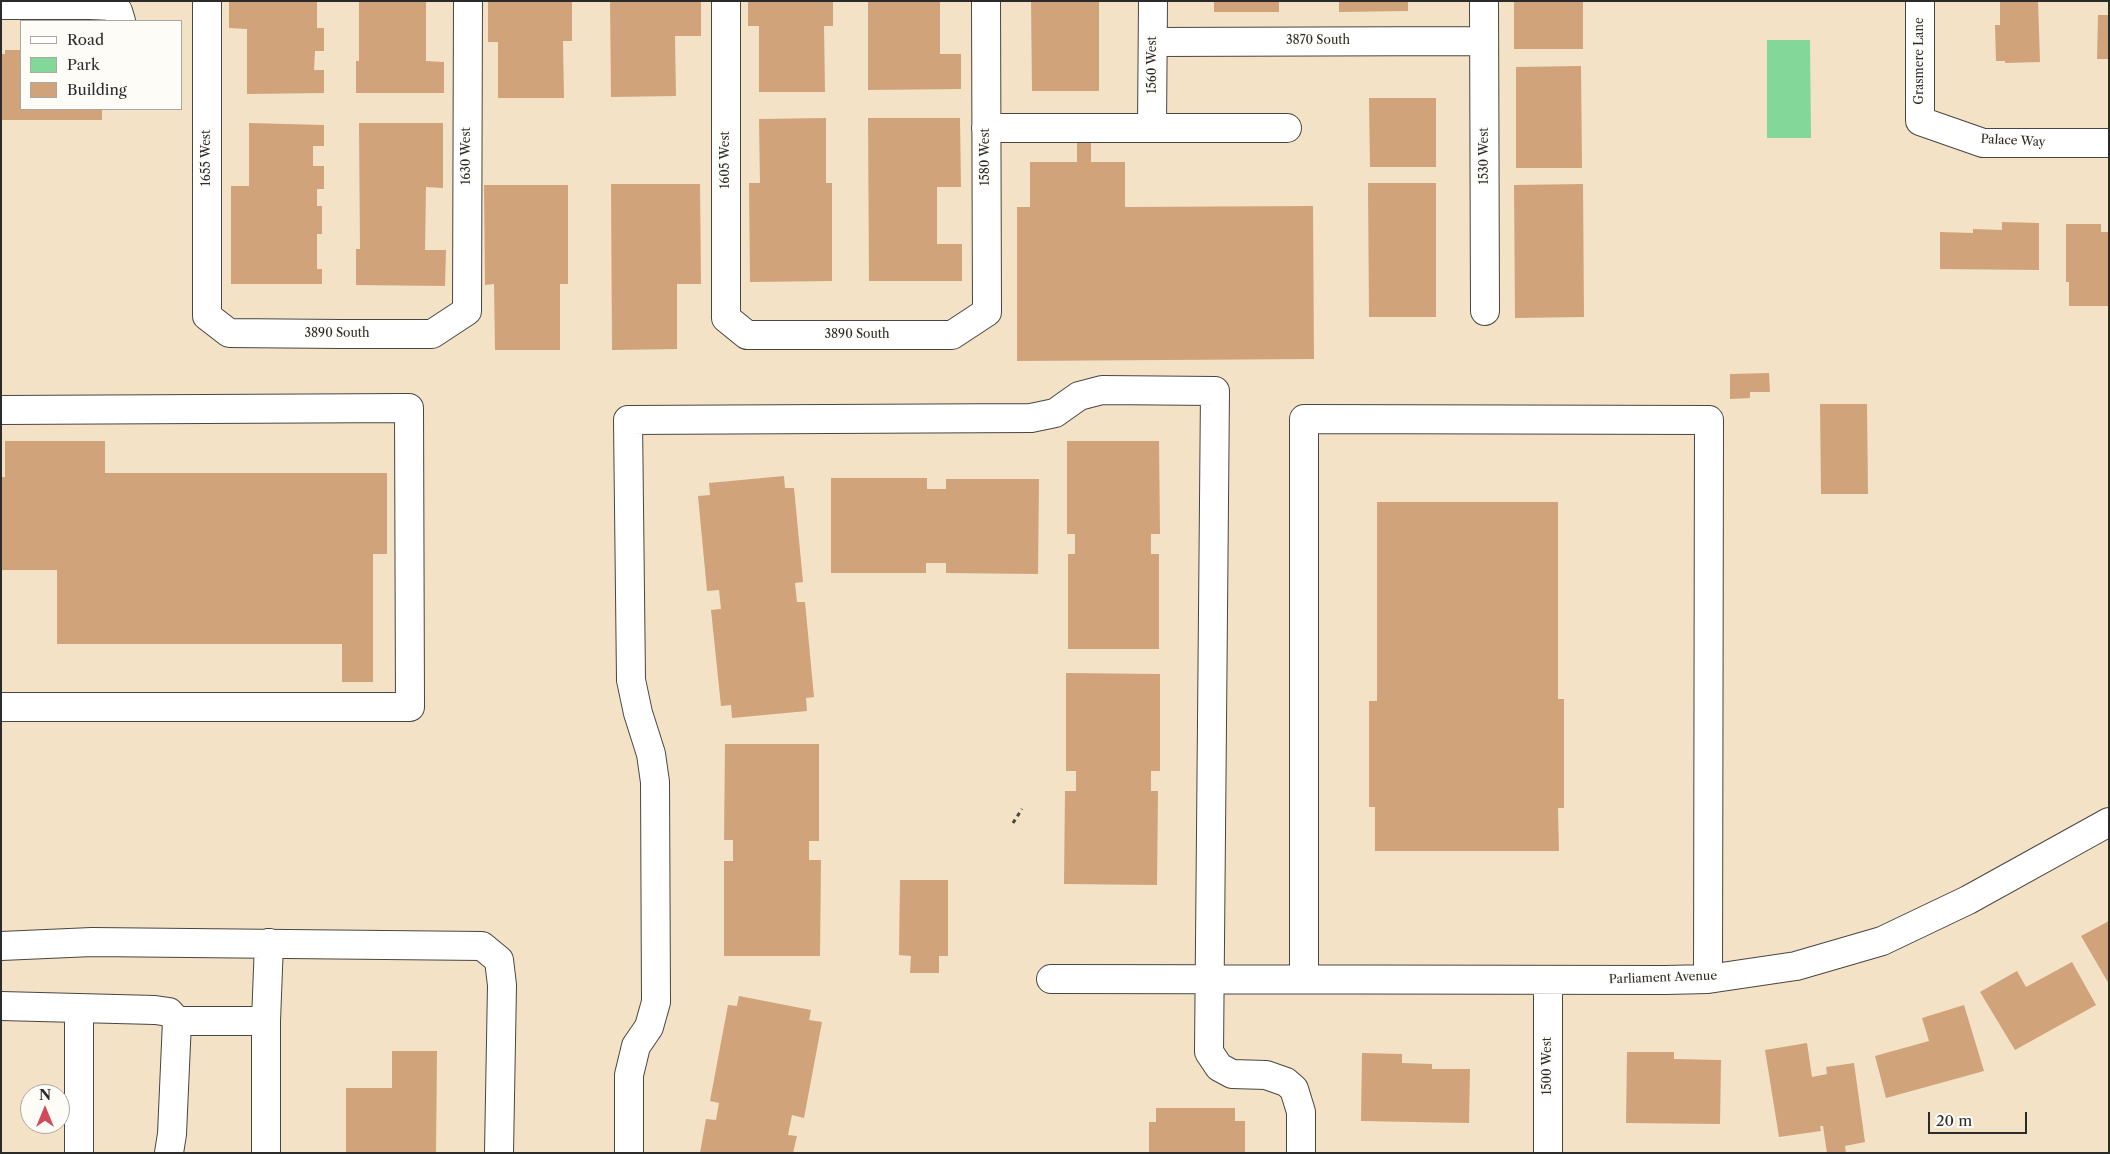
<!DOCTYPE html>
<html>
<head>
<meta charset="utf-8">
<style>
	body { margin:0 }
	#map { position:relative; width:2110px; height:1154px; overflow:hidden; background:#f3e2c6; font-family:"Libre Caslon Text",serif }
	canvas { display:block }
	.frame { position:absolute; inset:0; border:2px solid #2b2b2b; pointer-events:none }
	.legend { position:absolute; left:20px; top:20px; width:162px; height:90px; box-sizing:border-box; background:#fdfcf7; border:1px solid #a9a8a5; margin:0; padding:6px 9px; list-style:none; font-size:15px; color:#2b2b2b }
	.legend li { display:flex; align-items:center; gap:10px; height:25px }
	.legend b { width:25px; border:1px solid #a9a8a5 }
	.north { position:absolute; left:20px; top:1084px; width:50px; height:50px; box-sizing:border-box; background:#fdfcf7; border:1px solid #a9a8a5; border-radius:50%; rotate:0deg; font-size:14px; font-weight:700; line-height:20px; text-align:center; color:#2b2b2b }
	.north::after { content:''; display:block; margin:auto; width:18px; height:22px; background:#d1495b; clip-path:polygon(50% 0,100% 100%,50% 72%,0 100%) }
	.scale { position:absolute; left:1928px; top:1112px; width:99px; height:22px; box-sizing:border-box; border:2px solid #2b2b2b; border-top:0; padding-left:6px; font-size:15px; line-height:18px; white-space:nowrap; color:#2b2b2b; -webkit-text-stroke:4px #fdfcf7; paint-order:stroke }
</style>
</head>
<body>
<div id="map">
<canvas width="2110" height="1154"></canvas>
<div class="frame"></div>
<ul class="legend">
<li><b style="height:6px;background:#fff"></b>Road</li>
<li><b style="height:14px;background:#83d799"></b>Park</li>
<li><b style="height:14px;background:#d0a37b"></b>Building</li>
</ul>
<div class="north">N</div>
<div class="scale">20 m</div>
</div>
<script>
const context = document.querySelector('canvas').getContext('2d');
context.lineJoin = 'round';
function fill(path, color) {
  context.fillStyle = color;
  context.fill(path, 'evenodd');
}
function poly(rows) {
  const path = new Path2D();
  for (const r of rows) {
    path.moveTo(r[0], r[1]);
    for (let i = 2; i < r.length; i += 2) path.lineTo(r[i], r[i + 1]);
  }
  return path;
}
function stroke(path, color, width, dash) {
  context.strokeStyle = color;
  context.lineWidth = width;
  context.lineCap = dash ? 'butt' : 'round';
  context.setLineDash(dash || []);
  context.stroke(path);
}
function write(font, color, halo, rows, align = 'center') {
  context.font = font + ' "Libre Caslon Text",serif';
  context.lineWidth = 4;
  context.setLineDash([]);
  context.textBaseline = 'middle';
  context.strokeStyle = halo;
  context.fillStyle = color;
  for (const [text, x, y, turn = 0] of rows) {
    context.save();
    context.translate(x, y);
    context.rotate((+turn || 0) * Math.PI / 180);
    context.textAlign = isNaN(turn) ? turn : align;
    if (halo) context.strokeText(text, 0, 0);
    context.fillText(text, 0, 0);
    context.restore();
  }
}
fill(poly([
	[1767,40,1810,40,1811,138,1767,138]
]), '#83d799');
fill(poly([
	[229,1,317,1,317,28,324,28,324,51,315,51,314,70,324,70,324,93,247,94,247,29,229,28],
	[359,1,426,1,426,61,444,62,444,93,356,93,356,61,359,61],
	[488,1,572,1,572,41,563,41,564,98,498,98,498,42,488,42],
	[610,1,701,1,701,36,675,36,676,96,611,97],
	[748,1,833,1,833,26,824,26,825,92,759,92,759,26,748,26],
	[868,1,940,1,940,54,961,54,961,89,868,90],
	[1031,1,1099,1,1099,91,1032,91],
	[1214,1,1279,1,1279,12,1214,12],
	[1339,1,1408,1,1408,11,1339,12],
	[1514,1,1583,1,1583,49,1514,49],
	[2000,1,2038,1,2040,62,2005,63,2005,61,1996,61,1995,25,2000,25],
	[2098,15,2109,15,2109,59,2097,59],
	[5,50,21,50,21,109,102,109,102,120,1,120,1,54,5,54],
	[1581,66,1582,168,1516,168,1516,67],
	[1369,98,1436,98,1436,167,1370,167],
	[826,118,826,183,832,183,832,281,750,282,749,183,760,183,759,119],
	[868,118,960,118,961,187,937,187,937,244,962,244,962,281,869,281],
	[249,123,324,125,324,146,313,146,313,166,324,166,324,189,317,189,317,206,322,206,322,234,317,234,317,269,322,269,322,284,231,284,231,186,249,186],
	[359,123,443,123,443,188,426,187,425,250,446,250,445,286,356,285,356,249,360,249],
	[1077,142,1091,142,1091,162,1125,162,1125,207,1313,206,1314,359,1017,361,1017,207,1030,207,1030,162,1077,162],
	[1368,183,1436,183,1436,317,1369,317],
	[611,184,700,184,701,284,677,284,677,349,612,350],
	[1583,184,1584,317,1515,318,1514,185],
	[484,185,568,185,568,284,560,284,560,350,495,350,494,284,485,285],
	[2002,222,2039,223,2039,270,1940,269,1940,232,1973,233,1973,229,2002,230],
	[2066,224,2101,224,2101,232,2109,232,2109,306,2069,306,2069,282,2066,282],
	[1769,373,1770,392,1750,392,1750,398,1730,399,1730,374],
	[1820,404,1867,404,1868,494,1821,494],
	[5,441,105,441,105,473,387,473,387,554,373,554,373,682,342,682,342,644,57,644,57,570,1,570,1,477,5,477],
	[1067,441,1159,441,1160,534,1151,534,1151,554,1159,554,1159,649,1068,649,1068,554,1075,554,1075,534,1067,534],
	[784,476,785,488,794,488,803,582,795,583,797,602,805,602,814,697,806,698,807,711,732,718,731,705,721,706,711,610,721,609,719,590,707,591,698,496,710,495,709,483],
	[831,478,927,478,927,489,946,489,946,479,1039,479,1038,574,946,573,946,563,926,563,926,573,831,573],
	[1377,502,1558,502,1558,699,1564,699,1564,808,1558,808,1559,851,1375,851,1375,807,1369,807,1369,701,1377,701],
	[1066,673,1160,674,1160,771,1151,771,1151,791,1158,791,1157,885,1064,884,1065,791,1076,791,1076,771,1066,771],
	[725,744,819,744,819,841,809,841,809,860,821,860,820,956,724,956,724,861,733,861,733,840,724,840],
	[900,880,948,880,948,956,939,956,939,973,910,973,911,956,899,955],
	[2109,921,2109,984,2081,936],
	[2072,962,2096,1005,2015,1050,1980,992,2017,971,2026,987],
	[739,996,811,1010,809,1020,822,1022,804,1118,792,1115,788,1135,797,1136,793,1153,700,1153,706,1119,716,1120,719,1103,710,1101,728,1005,737,1006],
	[1964,1005,1984,1071,1886,1098,1875,1056,1929,1041,1922,1018],
	[1807,1043,1812,1077,1827,1074,1826,1067,1854,1063,1865,1142,1845,1146,1846,1153,1827,1153,1823,1126,1820,1126,1821,1131,1779,1137,1765,1050],
	[392,1051,437,1051,436,1153,346,1153,346,1088,392,1088],
	[1627,1052,1674,1052,1674,1059,1721,1060,1720,1124,1626,1123],
	[1362,1053,1402,1054,1402,1063,1432,1064,1432,1069,1470,1069,1469,1123,1361,1121],
	[1156,1108,1235,1108,1235,1121,1245,1121,1245,1153,1149,1153,1149,1122,1156,1122]
]), '#d0a37b');
const minor = poly([
	[207,1,207,316,229,333,341,334,432,334,467,311,468,1],
	[726,1,726,318,747,335,952,335,987,312,986,1],
	[1484,1,1485,311],
	[1920,1,1920,121,1983,143,2109,143],
	[1,5,90,5,90,1],
	[90,5,113,6,118,11,121,21],
	[1153,42,1484,41],
	[986,128,1287,128],
	[1152,128,1153,1],
	[1,410,409,408,410,707,1,707],
	[1,946,92,942,482,946,499,960,502,985,499,1153],
	[1051,979,1665,980,1708,979,1796,966,1882,941,1968,900,2109,822],
	[1304,979,1304,419,1709,420,1708,979],
	[1548,980,1548,1153],
	[1,1006,155,1010,169,1012,177,1021,172,1134,169,1153],
	[79,1009,79,1153],
	[177,1021,266,1021,269,943],
	[266,1021,266,1153],
	[629,1153,629,1075,636,1046,649,1027,656,1002,655,782,651,754,638,713,631,680,628,420,1031,418,1055,413,1079,396,1102,390,1215,391,1209,1052,1219,1067,1232,1074,1266,1075,1286,1082,1294,1089,1301,1112,1301,1153]
]);
stroke(minor, '#494642', 30);
stroke(poly([
	[1013,823,1022,809]
]), '#494642', 3, [4, 4]);
stroke(minor, '#fff', 28);
write('12px', '#2b2b2b', '#fdfcf7', [
	["3870 South",1318,41],
	["Grasmere Lane",1920,61,-90],
	["1560 West",1153,65,-90],
	["Palace Way",2013,141,3],
	["1630 West",467,156,-90],
	["1530 West",1485,156,-90],
	["1580 West",986,157,-90],
	["1655 West",207,158,-90],
	["1605 West",726,160,-90],
	["3890 South",337,334],
	["3890 South",857,335],
	["Parliament Avenue",1663,978,-2],
	["1500 West",1548,1066,-90]
]);
</script>
</body>
</html>
